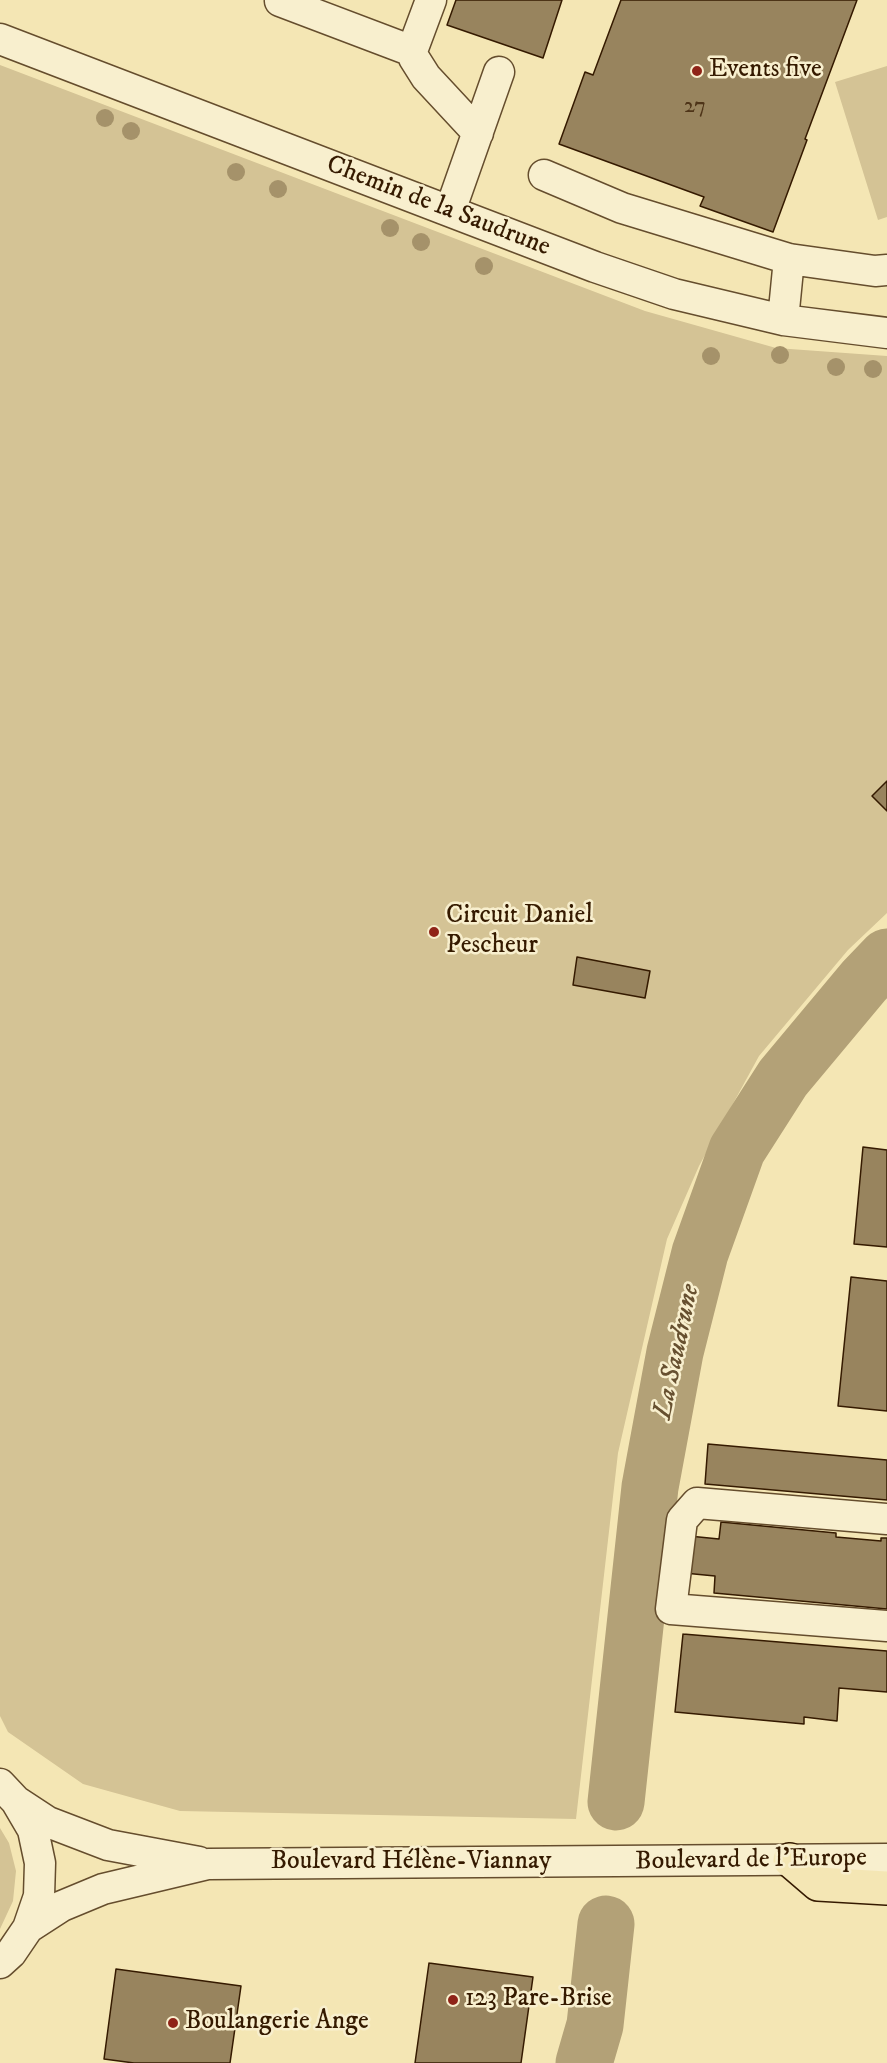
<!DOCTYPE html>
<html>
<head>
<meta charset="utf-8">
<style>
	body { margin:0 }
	canvas { display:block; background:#f4e6b4 }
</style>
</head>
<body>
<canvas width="887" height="2063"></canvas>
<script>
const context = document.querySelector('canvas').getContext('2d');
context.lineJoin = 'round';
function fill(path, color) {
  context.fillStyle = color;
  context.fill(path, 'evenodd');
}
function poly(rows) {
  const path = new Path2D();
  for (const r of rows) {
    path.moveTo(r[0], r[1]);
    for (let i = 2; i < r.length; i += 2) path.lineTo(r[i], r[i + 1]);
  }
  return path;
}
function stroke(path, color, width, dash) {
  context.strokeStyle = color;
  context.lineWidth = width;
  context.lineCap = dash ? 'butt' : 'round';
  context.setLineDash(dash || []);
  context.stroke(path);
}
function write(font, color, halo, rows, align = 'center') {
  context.font = font + ' "IM FELL DW Pica",serif';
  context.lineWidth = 5;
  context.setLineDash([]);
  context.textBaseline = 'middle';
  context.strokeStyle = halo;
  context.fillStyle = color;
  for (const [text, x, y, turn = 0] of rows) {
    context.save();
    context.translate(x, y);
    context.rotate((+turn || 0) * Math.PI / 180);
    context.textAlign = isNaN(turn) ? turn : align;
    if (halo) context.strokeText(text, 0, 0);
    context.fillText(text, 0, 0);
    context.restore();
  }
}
fill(poly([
	[0,65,645,311,776,348,887,356,887,913,848,950,759,1056,699,1166,667,1239,618,1453,576,1819,180,1811,83,1784,8,1732,0,1716],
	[887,66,887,217,878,220,835,82],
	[0,1828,9,1843,16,1871,13,1901,0,1929]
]), '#d4c395');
stroke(poly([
	[616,1802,650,1487,675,1352,700,1253,737,1150,783,1078,864,981,887,957],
	[584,2063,595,2025,606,1924]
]), '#b3a177', 57);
const building = poly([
	[456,0,562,0,543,58,447,25,456,0],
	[621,0,857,0,805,139,807,140,773,232,700,206,704,197,559,144,585,72,593,75,621,0],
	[887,781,887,811,872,796,887,781],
	[577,957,650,971,645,998,573,985,577,957],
	[863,1147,887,1150,887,1247,854,1244,863,1147],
	[851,1277,887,1281,887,1411,838,1406,851,1277],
	[708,1444,887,1460,887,1500,705,1484,708,1444],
	[721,1522,836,1533,836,1537,881,1541,881,1538,887,1538,887,1609,714,1593,715,1576,684,1573,689,1536,719,1539,721,1522],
	[683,1634,887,1651,887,1692,839,1688,837,1721,804,1717,804,1724,675,1712,683,1634],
	[429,1963,533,1977,521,2063,415,2063,429,1963],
	[116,1969,241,1986,230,2063,134,2063,104,2059,116,1969]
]);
fill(building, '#98845e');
stroke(building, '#351a00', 1.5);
const minor = poly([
	[431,0,412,51,414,58,426,77,478,133],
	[280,1,412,51],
	[0,39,595,267,674,294,783,320,887,333],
	[544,175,622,208,789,259,875,271,887,270],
	[450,211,499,72],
	[783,320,789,259],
	[887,1519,697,1503,682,1520,671,1609,887,1626],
	[0,1784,16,1801,33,1830,40,1863,39,1896,28,1928,11,1953,0,1963],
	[16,1801,48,1822,108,1845,199,1862],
	[28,1928,62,1906,103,1889,208,1864,887,1859]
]);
const highway = poly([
	[790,1860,818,1884,887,1888]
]);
stroke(minor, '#654d2d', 33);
stroke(highway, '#351a00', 36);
stroke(minor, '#f8efce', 30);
stroke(highway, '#f4e6b4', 33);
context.fillStyle = '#a5926a';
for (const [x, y] of [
	[105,118],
	[131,131],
	[236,172],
	[278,189],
	[390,228],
	[421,242],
	[484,266],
	[780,355],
	[711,356],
	[836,367],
	[873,369]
]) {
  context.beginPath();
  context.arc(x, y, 9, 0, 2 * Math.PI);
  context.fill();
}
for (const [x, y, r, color] of [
	[697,71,6,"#8f2418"],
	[434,932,6,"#8f2418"],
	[453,2000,6,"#8f2418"],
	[173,2023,6,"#8f2418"]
]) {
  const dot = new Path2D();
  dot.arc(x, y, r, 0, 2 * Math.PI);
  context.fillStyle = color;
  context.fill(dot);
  stroke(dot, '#f8efce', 2);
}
write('22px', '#4e3418', null, [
	["27",695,107]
]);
write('26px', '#351a00', '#f8efce', [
	["Events five",709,71],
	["Circuit Daniel",446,917],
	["Pescheur",446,947],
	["123 Pare-Brise",465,2000],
	["Boulangerie Ange",185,2023]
], 'left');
write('26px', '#351a00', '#f8efce', [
	["Chemin de la Saudrune",438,207,21],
	["Boulevard de l'Europe",751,1861,-1],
	["Boulevard Hélène-Viannay",411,1863]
]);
write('italic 27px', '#675030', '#f8efce', [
	["La Saudrune",678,1352,-78]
]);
</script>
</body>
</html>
